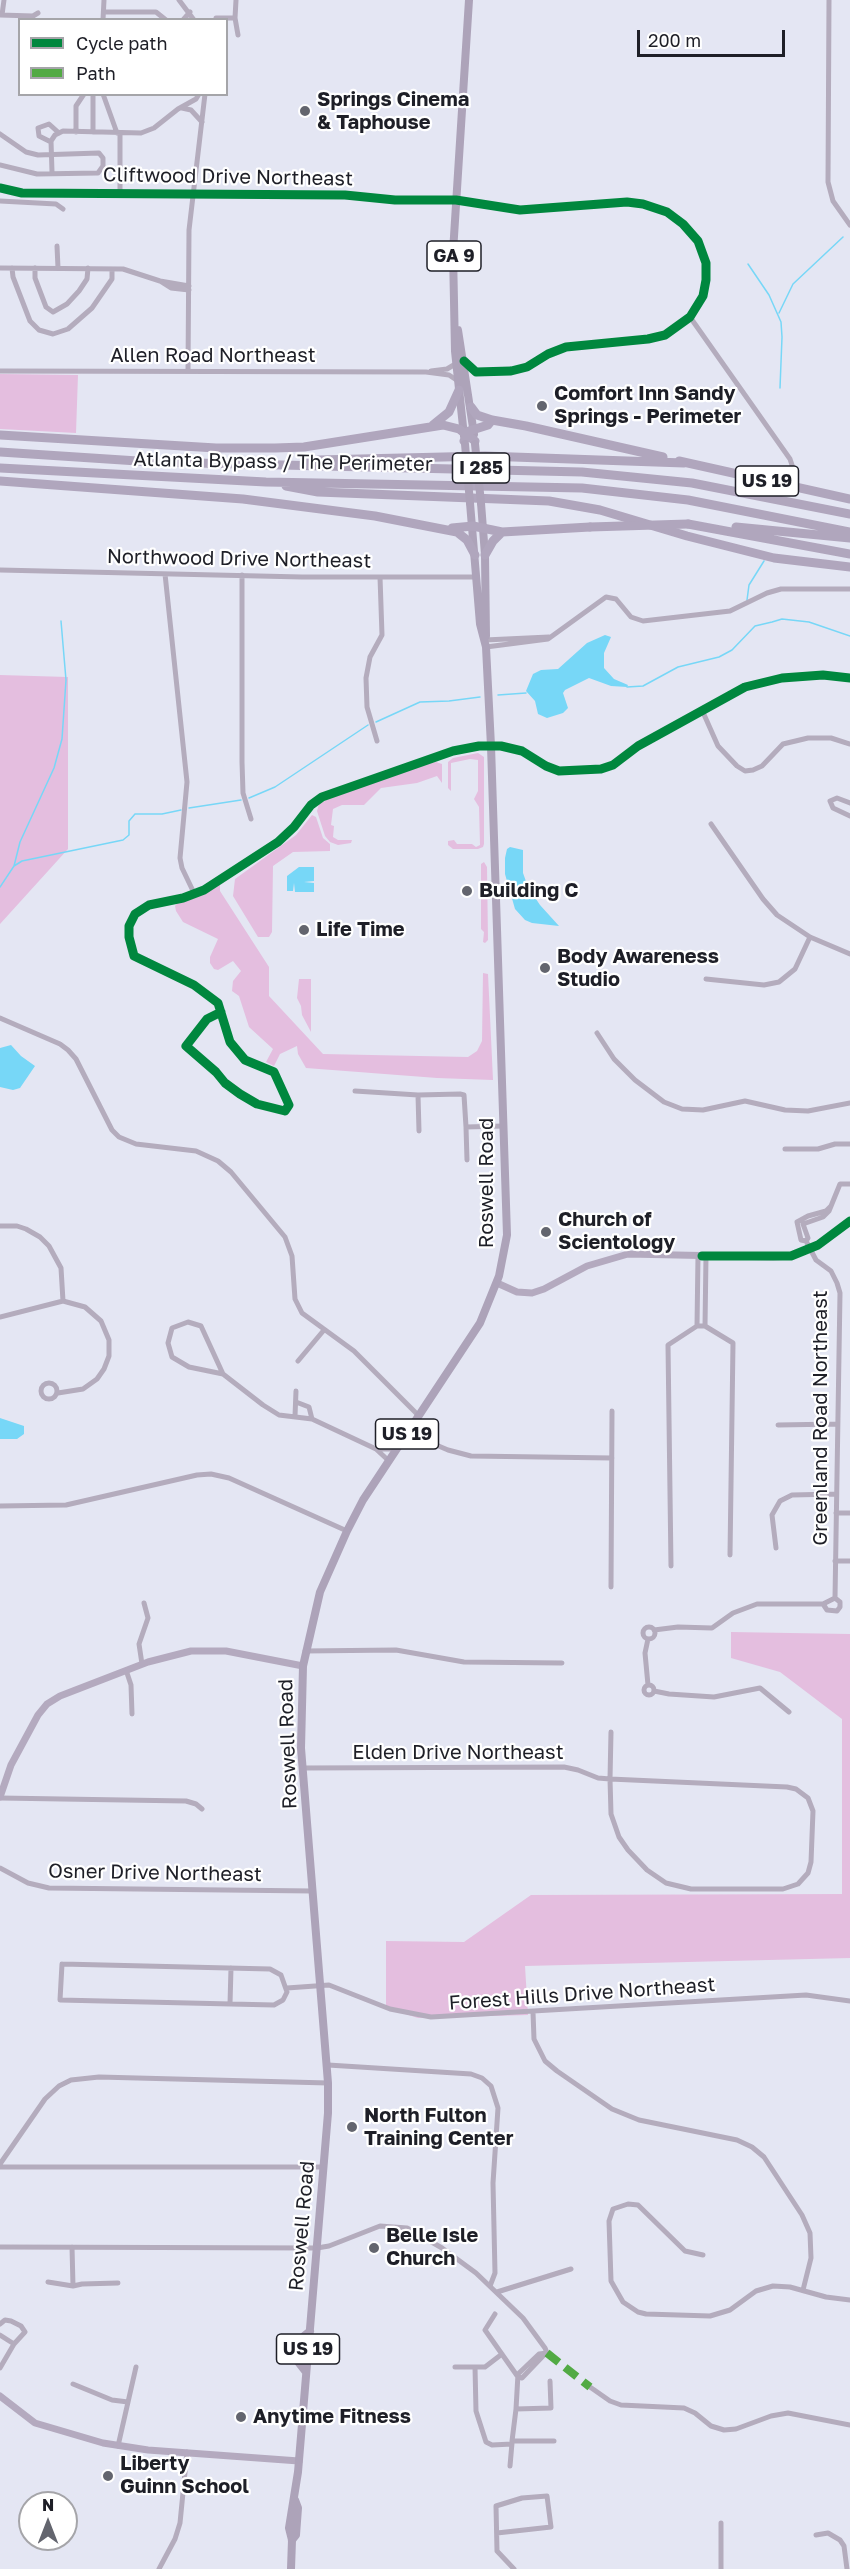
<!DOCTYPE html>
<html>
<head>
<meta charset="utf-8">
<style>
	body { margin:0 }
	#map { position:relative; width:850px; height:2569px; overflow:hidden; background:#e4e6f3; font-family:"Golos Text",sans-serif }
	canvas { display:block }
	.legend { position:absolute; left:18px; top:18px; width:210px; height:78px; box-sizing:border-box; background:#fff; border:2px solid #a5a5a9; margin:0; padding:8px 10px; list-style:none; font-size:18px; color:#1e1f27 }
	.legend li { display:flex; align-items:center; gap:12px; height:30px }
	.legend b { width:30px; border:2px solid #a5a5a9 }
	.north { position:absolute; left:18px; top:2491px; width:60px; height:60px; box-sizing:border-box; background:#fff; border:2px solid #a5a5a9; border-radius:50%; rotate:0deg; font-size:16px; font-weight:700; line-height:24px; text-align:center; color:#1e1f27 }
	.north::after { content:''; display:block; margin:auto; width:21px; height:27px; background:#63656e; clip-path:polygon(50% 0,100% 100%,50% 72%,0 100%) }
	.scale { position:absolute; left:637px; top:30px; width:148px; height:27px; box-sizing:border-box; border:3px solid #1e1f27; border-top:0; padding-left:8px; font-size:18px; line-height:21px; white-space:nowrap; color:#1e1f27; -webkit-text-stroke:4px #fff; paint-order:stroke }
</style>
</head>
<body>
<div id="map">
<canvas width="850" height="2569"></canvas>
<ul class="legend">
<li><b style="height:8px;background:#00873e"></b>Cycle path</li>
<li><b style="height:8px;background:#52aa44"></b>Path</li>
</ul>
<div class="north">N</div>
<div class="scale">200 m</div>
</div>
<script>
const context = document.querySelector('canvas').getContext('2d');
context.lineJoin = 'round';
function fill(path, color) {
  context.fillStyle = color;
  context.fill(path, 'evenodd');
}
function poly(rows) {
  const path = new Path2D();
  for (const r of rows) {
    if (r.length === 3) {
      path.moveTo(r[0] + r[2], r[1]);
      path.arc(r[0], r[1], r[2], 0, 2 * Math.PI);
      continue;
    }
    path.moveTo(r[0], r[1]);
    for (let i = 2; i < r.length; i += 2) path.lineTo(r[i], r[i + 1]);
  }
  return path;
}
function stroke(path, color, width, dash) {
  context.strokeStyle = color;
  context.lineWidth = width;
  context.lineCap = dash ? 'butt' : 'round';
  context.setLineDash(dash || []);
  context.stroke(path);
}
function write(font, color, halo, rows, align = 'center') {
  context.font = font + ' "Golos Text",sans-serif';
  context.lineWidth = 4.5;
  context.setLineDash([]);
  context.textBaseline = 'middle';
  context.strokeStyle = halo;
  context.fillStyle = color;
  for (const [text, x, y, turn = 0] of rows) {
    context.save();
    context.translate(x, y);
    context.rotate((+turn || 0) * Math.PI / 180);
    context.textAlign = isNaN(turn) ? turn : align;
    if (halo) context.strokeText(text, 0, 0);
    context.fillText(text, 0, 0);
    context.restore();
  }
}
fill(poly([
	[0,374,78,375,76,433,0,429],
	[0,675,68,677,68,849,0,924],
	[478,753,484,757,484,844,483,847,478,849,453,849,448,845,448,841,454,840,457,844,472,844,476,847,480,845,479,807,474,799,478,791,478,760,470,759,451,763,451,791,448,788,448,762,453,758],
	[436,762,442,764,442,783,437,776,417,783,381,788,364,805,342,805,333,809,331,825,334,826,333,837,338,840,352,840,351,843,338,845,330,842,325,836,317,811,319,804,336,795,418,765],
	[312,815,316,817,323,838,330,844,330,851,293,852,273,866,272,932,269,937,258,937,233,896,235,879,296,835],
	[484,862,487,867,488,940,485,943,483,942,484,932,481,929,481,864],
	[220,880,220,891,269,967,269,996,323,1054,468,1057,477,1051,482,1041,483,973,488,974,493,1080,437,1078,306,1068,298,1054,297,1046,280,1054,274,1066,266,1062,273,1049,249,1027,239,996,232,991,233,981,241,971,233,961,218,970,214,969,210,963,210,957,218,939,183,922,176,911,175,906,180,900],
	[299,979,311,979,311,1032,302,1015,301,1006,297,998],
	[731,1632,850,1634,850,1958,525,1966,528,2015,418,2018,386,2008,386,1941,464,1942,531,1895,842,1894,842,1719,780,1672,731,1658]
]), '#e4bedf');
fill(poly([
	[605,635,611,637,604,653,604,668,614,679,628,685,627,687,611,686,589,678,565,690,563,693,568,708,563,713,547,718,538,714,535,701,526,691,533,674,541,670,558,669,587,643],
	[510,847,523,850,523,873,528,887,540,905,559,926,532,923,525,920,515,909,505,874,505,858,507,849],
	[299,867,314,867,314,881,304,882,314,883,314,892,295,892,294,883,293,891,287,891,287,876],
	[11,1045,21,1056,35,1066,20,1088,13,1090,0,1087,0,1048],
	[0,1418,24,1426,24,1434,17,1439,0,1439]
]), '#77d7f7');
stroke(poly([
	[748,264,769,295,781,322,782,337,780,388],
	[779,313,793,284,843,237],
	[747,600,749,585,764,561],
	[627,687,643,686,678,667,719,657,732,650,755,626,772,622,782,619,809,622,850,636],
	[498,695,526,693],
	[376,722,420,702,449,701,480,697],
	[249,798,275,787,368,725],
	[189,808,241,800],
	[14,866,20,842,54,768,62,739,66,680,61,621],
	[0,887,14,866,22,861,123,840,129,835,129,821,135,814,162,814,181,810]
]), '#77d7f7', 1.5);
stroke(poly([
	[179,0,194,20],
	[236,0,235,18,238,35],
	[829,0,828,182,833,201,850,225],
	[104,12,156,12,166,20],
	[0,15,33,16,38,13],
	[2,15,4,0],
	[216,18,235,18],
	[103,20,104,0],
	[183,20,190,12],
	[103,94,117,133],
	[182,108,191,110,202,122],
	[76,132,76,106,84,94],
	[93,132,93,94],
	[120,133,120,193],
	[0,134,26,152,38,155,99,153,103,158,103,166,98,173,37,174,0,165],
	[51,142,39,136,38,128,49,124,59,133],
	[52,172,51,141,55,135,63,131,141,133,154,128,178,109,196,99,199,94],
	[0,188,22,193,345,195,395,200,456,200,520,210,627,202,643,204,667,212,683,224,698,241,706,263,706,280,703,296,690,317,665,335,648,339,566,347,548,354,527,367,511,371,476,372,464,361],
	[0,201,56,204,63,209],
	[57,246,58,268],
	[0,268,123,269,160,281,189,286],
	[12,268,13,277,30,321,39,330,53,334,68,329,92,308,112,279,112,269],
	[35,268,35,278,46,307,53,312,67,304,79,291,87,279,88,268],
	[160,281,171,288,189,290],
	[690,317,790,459,793,468,790,477],
	[0,371,426,372,449,375,458,381],
	[188,371,189,230,205,94],
	[431,371,447,369,457,363],
	[0,570,302,577,477,577],
	[165,574,187,782,180,858,182,868,194,893],
	[242,575,242,762,243,793,251,819],
	[485,640,549,637],
	[486,647,548,639,606,597,616,599,631,617,643,621,730,611,767,593,781,589,850,589],
	[702,710,718,746,737,766,745,771,753,770,762,766,783,744,808,738,831,738,850,744],
	[377,741,367,707,366,678,370,657,382,635,380,577],
	[850,803,837,798,830,801,833,808,850,816],
	[711,824,763,899,777,915,810,937,850,954],
	[706,979,764,985,779,982,795,969,810,937],
	[221,1012,207,1019,186,1046,216,1072,225,1083,240,1094,257,1104,285,1111,289,1105,274,1072,245,1060,230,1042,218,1003,194,985,134,956,129,937,129,926,135,914,149,905,183,898,204,890,278,842,294,827,311,805,322,797,453,751,479,746,501,746,522,751,546,766,559,771,601,769,613,765,638,746,745,687,782,678,823,675,850,678],
	[0,1018,60,1044,68,1050,76,1059,112,1130,119,1137,136,1144,196,1151,218,1161,231,1172,285,1237,292,1256,295,1299,302,1313,354,1351,419,1416],
	[597,1033,614,1059,635,1080,664,1102,682,1109,703,1110,745,1101,785,1110,808,1111,850,1103],
	[355,1091,418,1095,460,1094,464,1095,466,1127,504,1126],
	[418,1095,419,1131],
	[466,1127,467,1160],
	[785,1149,818,1149,835,1144,850,1144],
	[831,1206,826,1211,808,1216,797,1222,801,1240,806,1241,816,1260,831,1271,837,1283,840,1293,835,1598],
	[0,1226,17,1226,26,1229,40,1237,49,1246,61,1268,63,1301],
	[806,1241,808,1238,803,1224,823,1217,829,1211,840,1184,850,1184],
	[0,1317,63,1301,85,1307,101,1321,109,1340,109,1356,104,1369,97,1379,83,1389,58,1393],
	[697,1326,698,1256],
	[705,1326,706,1256],
	[298,1361,324,1330],
	[223,1374,189,1367,172,1357,168,1343,172,1328,188,1322,201,1326,223,1374,263,1405,279,1415,312,1419,376,1449,397,1449],
	[49,1391,8],
	[296,1402,309,1407,312,1419],
	[295,1416,296,1391],
	[778,1425,837,1424],
	[408,1433,448,1450,471,1456,612,1458],
	[376,1449,389,1461],
	[0,1506,66,1505,197,1475,211,1474,229,1478,347,1531],
	[836,1513,850,1513],
	[776,1548,772,1515,780,1501,792,1495,836,1494],
	[835,1561,850,1561],
	[671,1566,668,1345,697,1326,705,1326,733,1343,730,1555],
	[611,1587,612,1411],
	[823,1604,827,1610,837,1611,840,1607,840,1602,835,1598],
	[649,1633,6],
	[654,1630,678,1627,712,1628,733,1613,757,1604,823,1604,835,1598],
	[648,1639,645,1653,648,1685],
	[305,1651,396,1650,464,1662,562,1663],
	[142,1664,139,1644,148,1618,144,1603],
	[126,1670,131,1685,132,1714],
	[649,1690,5],
	[654,1691,669,1694,714,1697,760,1688,789,1712],
	[303,1768,564,1767,578,1770,598,1778,610,1779,611,1732],
	[610,1779,787,1787,796,1789,808,1798,813,1811,811,1862,808,1873,798,1884,783,1889,691,1889,666,1883,647,1870,628,1850,619,1837,611,1814,610,1779],
	[0,1798,186,1801,196,1804,202,1809],
	[0,1868,28,1883,49,1888,313,1891],
	[62,1964,270,1969,281,1975,287,1992,283,2000,274,2005,60,2000,62,1964],
	[287,1988,329,1985,390,2009,431,2017,806,1995,850,2001],
	[230,2004,231,1968],
	[533,2012,534,2039,545,2061,557,2071,612,2109,639,2120,737,2140,752,2147,764,2157,802,2215,810,2233,811,2258,803,2290],
	[328,2065,471,2074,482,2078,491,2086,498,2108,493,2183,495,2273,490,2286],
	[0,2164,45,2099,59,2086,71,2080,99,2077,328,2083],
	[0,2167,323,2167],
	[0,2247,317,2248,329,2246,380,2226,407,2228,442,2248,476,2273,523,2318,545,2348,547,2353,539,2354,518,2374,516,2409,551,2408,550,2381],
	[72,2247,73,2286],
	[703,2255,685,2251,638,2205,628,2204,613,2209,609,2221,611,2281,623,2302,638,2312,646,2314,710,2316,730,2310,756,2291,773,2286,790,2287,826,2297,850,2300],
	[48,2282,73,2286,82,2284,118,2283],
	[497,2292,571,2269],
	[495,2314,485,2330,518,2377],
	[0,2324,5,2320,11,2321,21,2326,25,2332,14,2344,0,2335],
	[455,2367,485,2367,502,2354],
	[475,2367,476,2411,486,2442,492,2445,512,2444],
	[0,2368,14,2344],
	[518,2377,522,2378,544,2355],
	[73,2384,112,2400,128,2402],
	[590,2387,610,2401,621,2405,684,2408,695,2413,711,2426,724,2430,736,2429,771,2416,788,2413,850,2425],
	[516,2409,512,2441,554,2441],
	[118,2446,136,2367],
	[510,2466,512,2443],
	[721,2523,721,2569],
	[497,2533,551,2527,547,2496,522,2498,496,2506,497,2551,514,2569],
	[816,2535,828,2533,840,2540,844,2546,847,2569],
	[159,2569,175,2539,180,2523,187,2452]
]), '#b4acbd', 5);
stroke(poly([
	[497,1283,517,1292,532,1293,544,1289,587,1266,628,1254,773,1257,791,1256,818,1245,850,1221],
	[0,1797,11,1765,38,1715,47,1704,60,1696,148,1662,191,1651,226,1651,303,1666],
	[0,2396,35,2423,103,2443,148,2450,299,2461]
]), '#b4aabf', 7);
stroke(poly([
	[458,330,474,434],
	[464,436,455,351,453,252,469,0],
	[481,503,485,555,486,636],
	[306,2372,288,2349,310,2331],
	[292,2540,296,2535,298,2508,295,2500],
	[291,2569,292,2540,289,2528,298,2472,328,2113,328,2083,301,1748,303,1666,320,1592,347,1531,363,1500,480,1323,499,1276,507,1235,491,746,486,647,480,624,470,503]
]), '#ada3b9', 8);
stroke(poly([
	[471,407,477,415,492,420,526,426,663,457],
	[433,425,449,412,459,390],
	[0,435,216,448,275,448,304,447,443,425,459,429,475,441],
	[464,441,469,431,488,425,492,420],
	[0,452,153,462,582,472,692,483,850,514],
	[679,461,850,499],
	[306,462,319,460,485,456,684,463],
	[0,468,266,482,582,488,688,500,850,532],
	[0,481,243,499,375,516,457,532,467,540,475,555],
	[286,486,318,492,549,501,600,510,687,536,774,558,850,567],
	[688,524,850,554],
	[736,527,850,538],
	[452,528,473,526,502,532,590,527],
	[485,555,493,541,502,532]
]), '#b0a6bd', 9);
stroke(poly([
	[465,444,470,503],
	[475,444,481,503]
]), '#ada3b9', 8);
stroke(poly([
	[590,527,688,524]
]), '#b0a6bd', 9);
stroke(poly([
	[547,2353,590,2387]
]), '#52aa44', 8, [15, 8]);
stroke(poly([
	[0,188,22,193,345,195,395,200,456,200,520,210,627,202,643,204,667,212,683,224,698,241,706,263,706,280,703,296,690,317,665,335,648,339,566,347,548,354,527,367,511,371,476,372,464,361],
	[221,1012,207,1019,186,1046,216,1072,225,1083,240,1094,257,1104,285,1111,289,1105,274,1072,245,1060,230,1042,218,1003,194,985,134,956,129,937,129,926,135,914,149,905,183,898,204,890,278,842,294,827,311,805,322,797,453,751,479,746,501,746,522,751,546,766,559,771,601,769,613,765,638,746,745,687,782,678,823,675,850,678],
	[702,1256,791,1256,818,1245,850,1221]
]), '#00873e', 9);
for (const [x, y, r, color] of [
	[305,111,6,"#63656e"],
	[542,406,6,"#63656e"],
	[467,891,6,"#63656e"],
	[304,930,6,"#63656e"],
	[545,968,6,"#63656e"],
	[546,1232,6,"#63656e"],
	[352,2127,6,"#63656e"],
	[374,2248,6,"#63656e"],
	[241,2417,6,"#63656e"],
	[108,2476,6,"#63656e"]
]) {
  const dot = new Path2D();
  dot.arc(x, y, r, 0, 2 * Math.PI);
  context.fillStyle = color;
  context.fill(dot);
  stroke(dot, '#fff', 2);
}
for (const [x, y, w] of [
	[454,256,54],
	[481,468,57],
	[767,481,63],
	[407,1434,63],
	[308,2349,63]
]) {
  const box = new Path2D();
  box.roundRect(x - w / 2, y - 15, w, 30, 4.5);
  context.fillStyle = '#fff';
  context.fill(box);
  stroke(box, '#1e1f27', 1.5);
}
write('bold 18px', '#1e1f27', null, [
	["GA 9",454,256],
	["I 285",481,468],
	["US 19",767,481],
	["US 19",407,1434],
	["US 19",308,2349]
]);
write('bold 20px', '#1e1f27', '#fff', [
	["Springs Cinema",317,100],
	["& Taphouse",317,123],
	["Comfort Inn Sandy",554,394],
	["Springs - Perimeter",554,417],
	["Building C",479,891],
	["Life Time",316,930],
	["Body Awareness",557,957],
	["Studio",557,980],
	["Church of",558,1220],
	["Scientology",558,1243],
	["North Fulton",364,2116],
	["Training Center",364,2139],
	["Belle Isle",386,2236],
	["Church",386,2259],
	["Anytime Fitness",253,2417],
	["Liberty",120,2464],
	["Guinn School",120,2487]
], 'left');
write('20px', '#1e1f27', '#fff', [
	["Cliftwood Drive Northeast",228,177,1],
	["Allen Road Northeast",213,356],
	["Atlanta Bypass / The Perimeter",283,462,1],
	["Northwood Drive Northeast",239,559,1],
	["Roswell Road",487,1183,-90],
	["Greenland Road Northeast",821,1418,-90],
	["Roswell Road",288,1744,-92],
	["Elden Drive Northeast",458,1753],
	["Osner Drive Northeast",155,1873,1],
	["Forest Hills Drive Northeast",582,1994,-4],
	["Roswell Road",302,2226,-85]
]);
</script>
</body>
</html>
